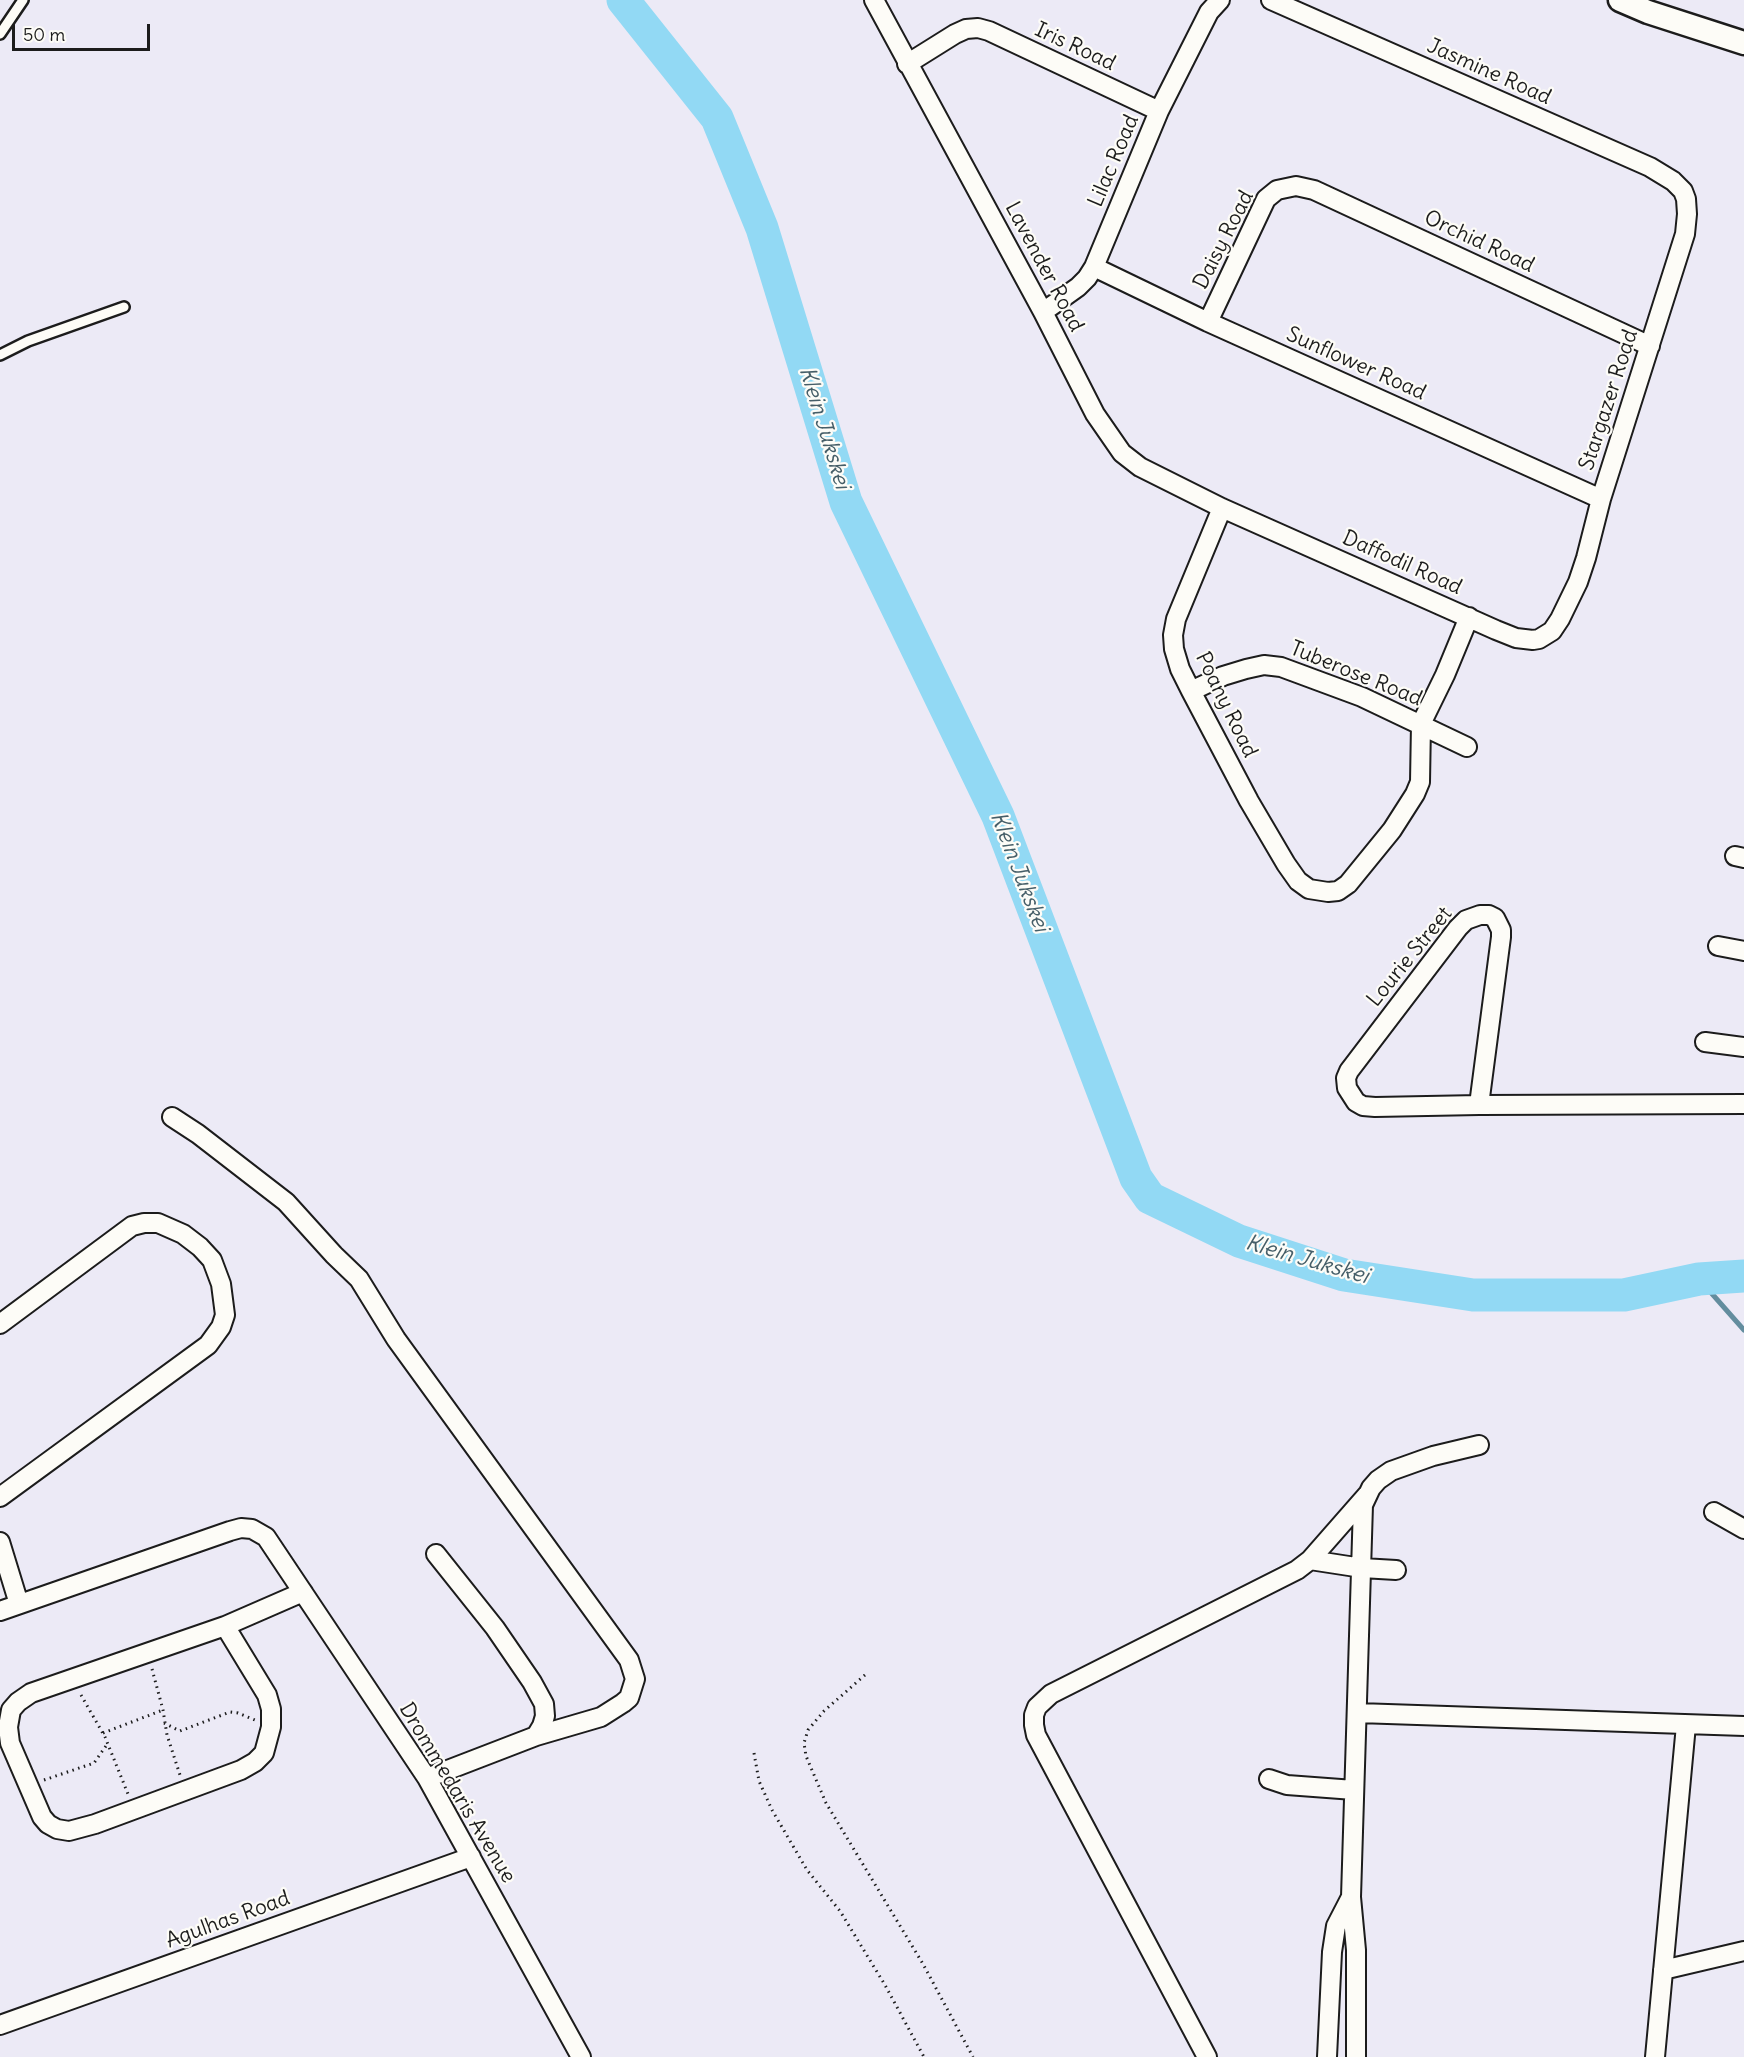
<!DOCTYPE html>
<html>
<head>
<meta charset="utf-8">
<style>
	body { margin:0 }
	#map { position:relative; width:1744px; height:2057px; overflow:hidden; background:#eceaf6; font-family:Delius,sans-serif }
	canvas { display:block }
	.scale { position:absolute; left:12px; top:24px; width:138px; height:27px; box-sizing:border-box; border:3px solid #1c1c1c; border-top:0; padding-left:8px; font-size:18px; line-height:21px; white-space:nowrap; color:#1c1c1c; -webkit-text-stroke:4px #fdfcf7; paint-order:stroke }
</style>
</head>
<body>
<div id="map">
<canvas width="1744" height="2057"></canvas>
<div class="scale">50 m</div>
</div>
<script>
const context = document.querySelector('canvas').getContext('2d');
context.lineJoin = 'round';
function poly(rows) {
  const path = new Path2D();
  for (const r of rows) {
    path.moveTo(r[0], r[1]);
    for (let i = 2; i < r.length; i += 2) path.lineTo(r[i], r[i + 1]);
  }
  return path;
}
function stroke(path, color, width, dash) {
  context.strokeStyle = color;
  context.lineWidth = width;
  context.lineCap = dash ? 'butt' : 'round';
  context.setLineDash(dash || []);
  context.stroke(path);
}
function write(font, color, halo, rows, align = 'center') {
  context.font = font + ' Delius,sans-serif';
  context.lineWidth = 4.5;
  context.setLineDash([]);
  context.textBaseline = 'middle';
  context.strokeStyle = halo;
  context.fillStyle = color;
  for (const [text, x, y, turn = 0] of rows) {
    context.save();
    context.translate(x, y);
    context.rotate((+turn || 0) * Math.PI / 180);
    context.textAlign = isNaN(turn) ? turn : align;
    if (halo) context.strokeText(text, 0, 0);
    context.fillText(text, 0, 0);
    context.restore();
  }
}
stroke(poly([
	[1699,1279,1744,1330]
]), '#638d9e', 5);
stroke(poly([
	[623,0,717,118,762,228,846,502,998,816,1136,1178,1150,1198,1239,1241,1344,1275,1473,1295,1624,1295,1699,1279,1744,1276]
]), '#92d9f4', 33);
const service = poly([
	[0,34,23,0],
	[0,355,28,341,124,307]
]);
const minor = poly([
	[874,0,1043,312,1095,414,1122,453,1140,467,1222,508,1496,630,1516,638,1533,640,1539,639,1552,631,1560,619,1578,582,1586,558,1601,499,1685,234,1687,214,1686,199,1683,191,1673,181,1650,167,1271,0],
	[907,64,955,34,966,29,978,28,989,31,1159,111],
	[1094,267,1208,322,1601,499],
	[1043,312,1078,287,1087,278,1094,267,1159,111,1209,12,1220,0],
	[1208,322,1266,199,1277,190,1296,186,1314,190,1650,346],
	[1222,508,1176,619,1173,635,1174,649,1180,669,1191,691,1249,801,1286,864,1298,881,1309,889,1328,892,1338,891,1348,884,1392,830,1415,794,1420,782,1421,724,1445,675,1469,617],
	[1191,691,1223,676,1246,669,1264,665,1281,667,1362,697,1467,747],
	[1735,856,1744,858],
	[1718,946,1744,951],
	[1705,1042,1744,1047],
	[1479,1105,1501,937,1501,930,1495,918,1489,915,1480,915,1466,920,1458,928,1349,1071,1346,1078,1347,1088,1356,1102,1363,1106,1375,1107,1479,1105,1744,1104],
	[172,1117,198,1134,286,1202,334,1255,359,1279,396,1339,629,1660,635,1679,629,1698,623,1703,601,1717,536,1736],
	[0,1324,132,1226,144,1223,158,1223,183,1234,200,1247,212,1260,221,1284,225,1315,221,1327,208,1345,0,1497],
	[1714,1512,1744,1529],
	[0,1542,19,1604],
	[1310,1560,1362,1568,1396,1570],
	[0,1611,230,1531,241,1528,252,1529,266,1537,427,1778,581,2057],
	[225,1626,267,1695,271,1709,271,1727,264,1753,255,1762,241,1770,95,1824,69,1831,57,1829,48,1824,42,1817,10,1743,8,1727,11,1710,18,1702,31,1693,225,1626,303,1592],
	[1358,1713,1744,1726],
	[427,1778,536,1736,542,1726,545,1716,544,1704,532,1682,495,1628,436,1554],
	[1269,1779,1287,1785,1354,1790],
	[1663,1970,1744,1951],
	[0,2025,471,1857],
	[1207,2057,1036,1735,1034,1725,1034,1715,1037,1707,1051,1694,1297,1570,1310,1560,1367,1495],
	[1327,2057,1332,1952,1336,1926,1351,1897],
	[1356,2057,1356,1950,1351,1897,1363,1505,1371,1488,1378,1480,1391,1471,1433,1456,1479,1445],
	[1655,2057,1686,1725]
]);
const tertiary = poly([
	[1620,0,1648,12,1744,43]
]);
stroke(service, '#1c1c1c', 14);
stroke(minor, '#1c1c1c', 22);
stroke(tertiary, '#1c1c1c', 27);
stroke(poly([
	[152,1669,163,1710,167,1735,180,1775],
	[865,1675,824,1711,808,1730,804,1743,806,1756,826,1803,923,1964,973,2057],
	[81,1695,105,1737,128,1794],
	[164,1723,180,1731,230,1712,238,1713,255,1720],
	[103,1733,163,1710],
	[754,1753,759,1781,772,1810,807,1870,840,1911,885,1985,924,2057],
	[44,1780,94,1763,108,1743]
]), '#1c1c1c', 3, [1.5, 4.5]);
stroke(service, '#fdfcf7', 9);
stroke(minor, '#fdfcf7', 18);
stroke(tertiary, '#fdfcf7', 22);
write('21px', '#1c1c1c', '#fdfcf7', [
	["Iris Road",1075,47,25],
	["Jasmine Road",1489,72,24],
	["Lilac Road",1114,161,-67],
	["Daisy Road",1224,240,-63],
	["Orchid Road",1479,242,25],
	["Lavender Road",1044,267,62],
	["Sunflower Road",1356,364,24],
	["Stargazer Road",1609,400,-72],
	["Daffodil Road",1402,563,24],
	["Tuberose Road",1356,674,22],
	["Poany Road",1226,705,64],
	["Lourie Street",1410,957,-51],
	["Drommedaris Avenue",457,1793,59],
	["Agulhas Road",228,1920,-20]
]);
write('italic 22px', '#455e68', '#fdfcf7', [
	["Klein Jukskei",824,428,73],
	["Klein Jukskei",1019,872,69],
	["Klein Jukskei",1307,1260,16]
]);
</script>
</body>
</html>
